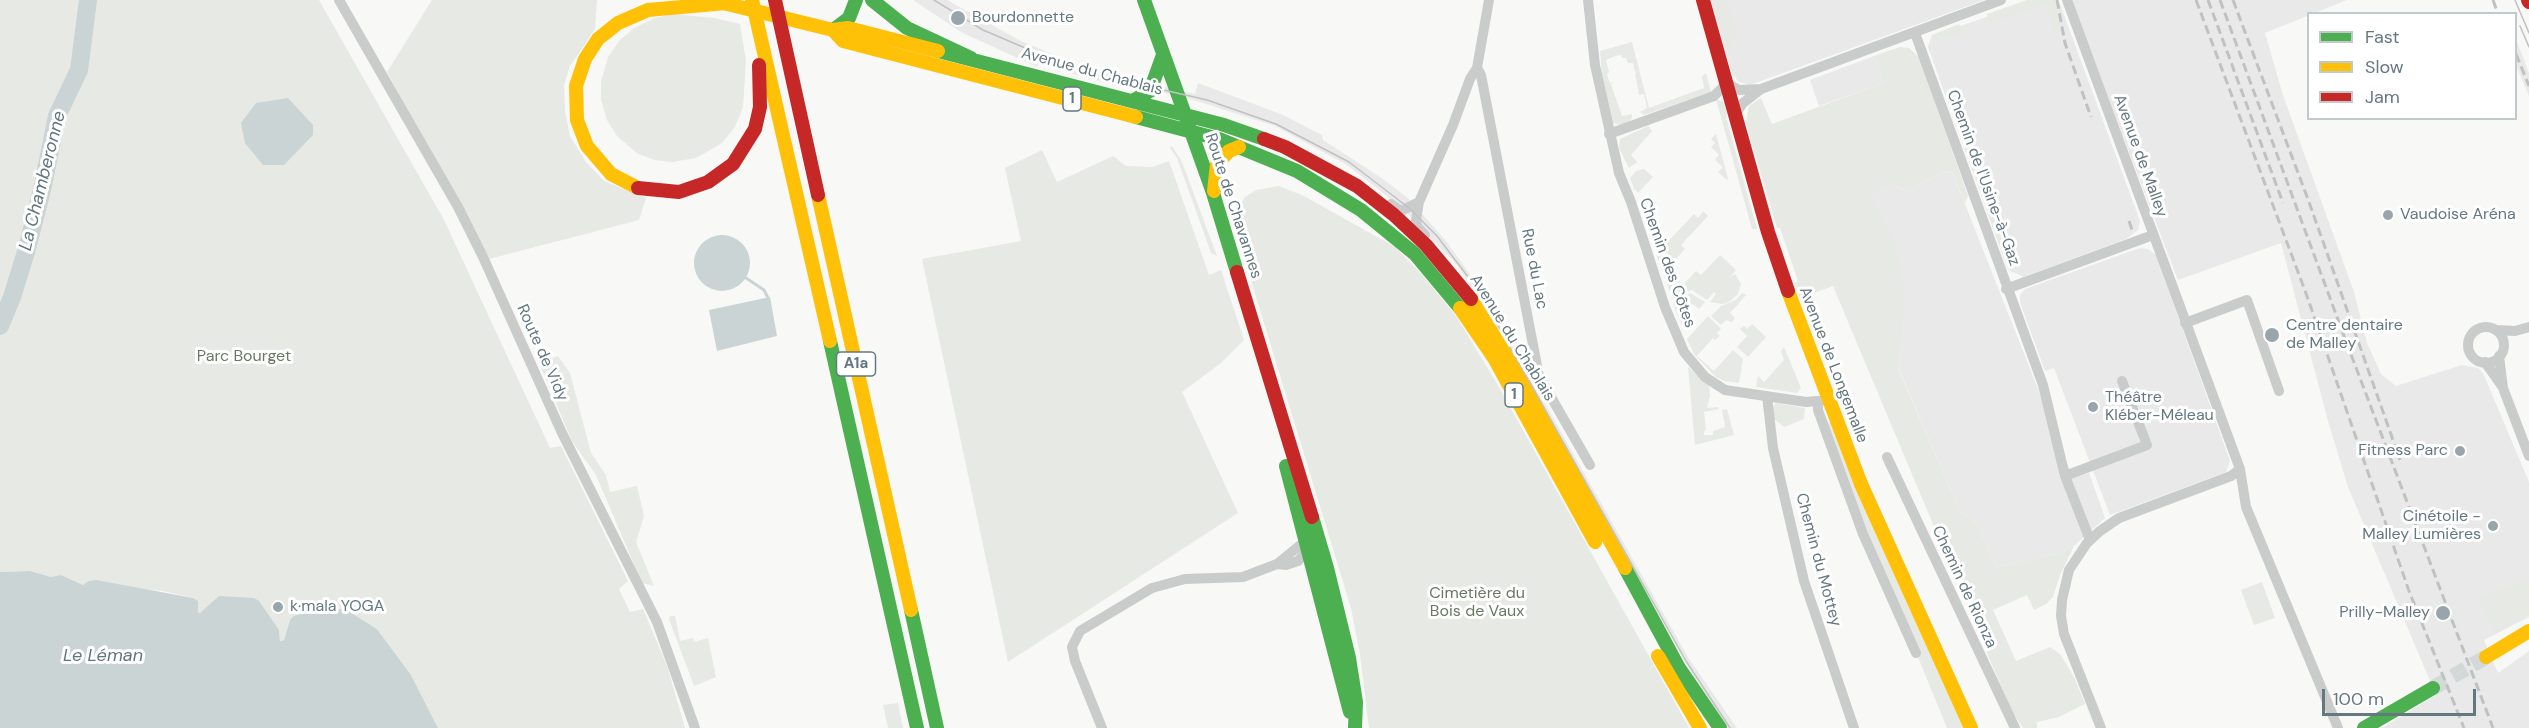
<!DOCTYPE html>
<html>
<head>
<meta charset="utf-8">
<style>
	body { margin:0 }
	#map { position:relative; width:2529px; height:728px; overflow:hidden; background:#f8f8f7; font-family:"DM Sans",sans-serif }
	canvas { display:block }
	.legend { position:absolute; left:2307px; top:12px; width:210px; height:108px; box-sizing:border-box; background:#fff; border:2px solid #c1c9cc; margin:0; padding:8px 10px; list-style:none; font-size:18px; color:#647880 }
	.legend li { display:flex; align-items:center; gap:12px; height:30px }
	.legend b { width:30px; border:2px solid #c1c9cc }
	.scale { position:absolute; left:2322px; top:689px; width:154px; height:27px; box-sizing:border-box; border:3px solid #647880; border-top:0; padding-left:8px; font-size:18px; line-height:21px; white-space:nowrap; color:#647880; -webkit-text-stroke:4px #fff; paint-order:stroke }
</style>
</head>
<body>
<div id="map">
<canvas width="2529" height="728"></canvas>
<ul class="legend">
<li><b style="height:8px;background:#4caf50"></b>Fast</li>
<li><b style="height:8px;background:#ffc107"></b>Slow</li>
<li><b style="height:8px;background:#c62828"></b>Jam</li>
</ul>
<div class="scale">100 m</div>
</div>
<script>
const context = document.querySelector('canvas').getContext('2d');
context.lineJoin = 'round';
function fill(path, color) {
  context.fillStyle = color;
  context.fill(path, 'evenodd');
}
function poly(rows) {
  const path = new Path2D();
  for (const r of rows) {
    if (r.length === 3) {
      path.moveTo(r[0] + r[2], r[1]);
      path.arc(r[0], r[1], r[2], 0, 2 * Math.PI);
      continue;
    }
    path.moveTo(r[0], r[1]);
    for (let i = 2; i < r.length; i += 2) path.lineTo(r[i], r[i + 1]);
  }
  return path;
}
function stroke(path, color, width, dash) {
  context.strokeStyle = color;
  context.lineWidth = width;
  context.lineCap = dash ? 'butt' : 'round';
  context.setLineDash(dash || []);
  context.stroke(path);
}
function write(font, color, halo, rows, align = 'center') {
  context.font = font + ' "DM Sans",sans-serif';
  context.lineWidth = 6;
  context.setLineDash([]);
  context.textBaseline = 'middle';
  context.strokeStyle = halo;
  context.fillStyle = color;
  for (const [text, x, y, turn = 0] of rows) {
    context.save();
    context.translate(x, y);
    context.rotate((+turn || 0) * Math.PI / 180);
    context.textAlign = isNaN(turn) ? turn : align;
    if (halo) context.strokeText(text, 0, 0);
    context.fillText(text, 0, 0);
    context.restore();
  }
}
fill(poly([
	[913,0,947,0,1019,40,1083,67,1195,94,1198,83,1283,115,1322,135,1323,140,1380,177,1408,198,1446,241,1481,290,1689,659,1737,728,1725,728,1716,716,1474,291,1457,265,1401,207,1347,165,1275,126,1197,101,1139,87,1125,88,1039,65,1037,67,961,32],
	[1711,0,1984,0,1750,85,1739,82,1732,74],
	[2034,0,2055,0,2060,4,2140,221,2138,230,2126,239,2023,277,2008,269,1933,61,1930,41,1938,34],
	[2071,0,2347,0,2265,33,2283,95,2354,292,2367,343,2381,374,2396,386,2462,365,2478,368,2483,373,2529,482,2529,617,2484,640,2498,673,2529,651,2529,728,2382,728,2436,695,2348,487,2328,421,2281,243,2178,280],
	[2516,39,2529,73,2529,96,2516,65],
	[1874,56,1884,83,1819,106,1810,80],
	[1952,171,2073,478,2089,473,2105,518,2074,546,2057,554,1996,567,1976,522,1960,512,1898,367,1906,297,1868,196,1893,184,1906,191,1943,172],
	[2140,248,2148,249,2156,255,2230,461,2226,472,2110,515,2054,368,2045,371,2020,302,2020,295,2025,289]
]), '#e8e9e8');
fill(poly([
	[0,0,319,0,444,220,550,448,561,446,628,581,619,589,630,612,643,609,667,666,685,728,438,728,411,675,377,629,345,609,290,620,284,640,280,641,279,630,198,612,193,598,163,591,83,585,61,575,51,577,30,571,0,572],
	[432,0,597,0,595,29,570,66,564,85,565,111,570,136,586,162,604,181,646,198,639,220,489,259,387,72],
	[1713,0,1727,0,1737,39,1728,41,1731,50,1728,51],
	[2027,0,2055,0,2060,33,2056,34,2045,3,1988,24,1987,14],
	[673,14,714,18,740,24,746,61,743,107,735,127,722,143,696,158,672,162,655,160,638,154,617,136,607,120,601,100,601,82,608,57,620,40,634,28,655,18],
	[1959,24,1963,34,1930,41,1933,61,1960,135,1964,135,2010,266,2013,271,2021,268,2022,270,2017,273,2011,272,2007,267,1928,47,1932,35],
	[1632,42,1649,108,1704,88,1702,76,1706,73,1711,92,1644,115,1640,112,1647,108,1644,94,1639,95,1635,73,1639,71,1635,72,1633,63,1628,63,1626,58,1622,58,1621,55,1615,56,1606,60,1609,72,1607,75,1610,83,1615,82,1611,84,1622,116,1632,114,1632,117,1630,122,1621,125,1612,123,1602,74,1600,51],
	[1900,47,1909,48,1919,57,1968,196,1965,203,1952,171,1943,172,1906,191,1893,184,1869,196,1893,240,1906,298,1898,368,1960,512,1976,522,1996,567,2057,554,2074,546,2060,575,2053,597,2046,604,2034,610,2027,595,1993,610,2016,661,2050,647,2060,654,2075,679,2085,704,2059,717,2037,722,2037,728,2023,728,2011,710,1833,286,1800,298,1795,283,1798,281,1780,228,1777,228,1746,123,1749,106,1761,98,1772,124,1884,83,1874,56],
	[1716,99,1725,103,1728,111,1726,117,1757,229,1752,229],
	[1648,126,1652,131,1631,155,1637,162,1629,168,1619,148,1620,139],
	[1716,134,1728,179,1727,180,1718,172,1723,167,1715,160,1719,155,1711,147,1715,143,1711,139],
	[1172,146,1182,162,1217,256,1211,253,1177,158,1170,148],
	[1042,150,1057,182,1113,156,1126,166,1152,167,1169,161,1209,275,1221,270,1244,340,1221,363,1182,392,1238,513,1008,662,922,259,1021,241,1005,168],
	[1644,169,1653,177,1638,193,1634,189,1630,178,1636,171],
	[1279,186,1304,196,1395,247,1423,276,1456,316,1496,382,1689,728,1369,728,1360,654,1351,608,1235,228,1236,213,1245,197,1256,190],
	[1703,211,1708,216,1681,245,1685,249,1667,269,1683,285,1696,271,1701,275,1720,255,1736,270,1729,278,1735,274,1741,284,1738,294,1729,302,1723,304,1710,302,1716,294,1714,292,1707,300,1692,290,1672,298,1656,254,1694,214,1698,218],
	[1690,293,1705,302,1699,309,1693,304,1683,314,1689,320,1682,326,1673,304],
	[1742,293,1746,295,1730,313,1735,318,1732,322,1726,320,1721,325,1711,316,1721,306,1736,300],
	[1708,316,1721,329,1717,333,1720,336,1715,340,1713,338,1697,356,1714,371,1733,350,1743,359,1739,383,1724,381,1716,377,1694,354,1687,339],
	[1752,324,1766,337,1748,357,1737,347,1747,336,1740,329,1744,326,1747,329],
	[1784,347,1801,388,1797,393,1756,387,1758,376,1764,382,1784,360,1781,351],
	[558,356,570,373,591,453,606,475,610,492,637,486,644,516,636,542,654,586,642,583,596,475,572,441,539,363],
	[1688,367,1709,385,1710,396,1707,408,1718,407,1719,409,1704,412,1706,430,1704,431,1704,435,1713,435,1713,431,1725,427,1722,410,1727,409,1734,435,1695,445],
	[1776,403,1805,408,1804,419,1784,427,1773,418,1772,408],
	[1831,422,1965,728,1947,728,1873,547,1828,423],
	[2529,579,2529,614,2496,633,2479,598],
	[2262,582,2275,618,2254,625,2241,590],
	[670,616,675,616,680,641,693,638,694,642,708,638,716,677,694,686,669,619],
	[898,703,903,728,888,728,883,705]
]), '#e7e9e4');
fill(poly([
	[288,98,313,125,313,135,284,165,263,165,245,143,241,123,256,103],
	[722,263,28],
	[770,297,777,336,717,351,709,310],
	[30,571,51,577,61,575,83,585,89,581,96,580,193,598,198,601,198,612,200,613,219,596,254,598,259,601,279,630,280,641,284,640,290,620,294,616,317,610,345,609,377,629,411,675,438,728,0,728,0,572]
]), '#cad4d5');
stroke(poly([
	[746,278,764,290,768,298]
]), '#cad4d5', 3);
stroke(poly([
	[0,326,12,297,26,252,42,190,57,116,79,70,88,0]
]), '#cad4d5', 18);
stroke(poly([
	[2433,688,2486,657]
]), '#d3d8d9', 15, [15, 8]);
stroke(poly([
	[339,0,458,207,483,257,562,433,657,622,695,728],
	[1588,0,1595,65,1619,173,1631,202,1665,307,1684,352,1705,377,1725,390,1806,402,1828,400],
	[2067,0,2240,469,2246,507,2338,728],
	[1915,33,2043,385,2065,476,2147,445,2122,381],
	[1477,68,1481,75,1539,376,1590,465],
	[1736,119,1738,110,1743,103,1761,89],
	[1609,134,1714,96,1727,83,1739,90,1761,89,2001,0],
	[1391,204,1401,211,1419,202],
	[1425,235,1417,227,1416,220,1419,202,1453,125,1470,79,1477,68,1489,0],
	[2006,289,2153,235],
	[2185,323,2247,300,2279,391],
	[2486,345,18],
	[2496,330,2515,331,2529,327],
	[2499,356,2503,388,2529,456],
	[2485,362,2502,386],
	[1767,396,1773,448,1804,581,1854,728],
	[1818,402,1818,410,1863,534,1916,653],
	[1887,457,2015,728],
	[2065,476,2090,540],
	[1277,564,1286,565,1298,561,1310,548],
	[1102,728,1075,661,1072,647,1080,631,1152,588,1185,579,1243,577,1277,564,1299,546,1305,544,1311,549],
	[2101,728,2064,634,2061,616,2062,600,2069,570,2087,543,2100,531,2119,518,2231,476,2240,469]
]), '#cacccc', 10);
stroke(poly([
	[872,0,907,28,971,58],
	[1144,0,1213,193,1237,272],
	[833,30,849,18,856,0],
	[938,51,1224,125,1264,139],
	[1134,100,1150,91,1163,55],
	[1136,117,1219,139,1297,171,1361,210,1415,254,1460,308],
	[830,341,917,728],
	[1286,466,1350,712],
	[1312,517,1327,568,1349,658,1356,702,1355,728],
	[1625,568,1679,668,1720,728],
	[911,610,937,728],
	[2364,728,2433,688]
]), '#4caf50', 14);
stroke(poly([
	[711,0,833,30,848,28,938,51],
	[752,0,830,341],
	[833,30,843,41,1136,117],
	[638,188,611,174,587,146,577,120,576,86,585,59,598,39,618,23,648,10,726,3],
	[1214,191,1217,164,1229,151,1239,147],
	[818,195,911,610],
	[1788,291,1861,484,1971,728],
	[1471,299,1523,383,1625,568],
	[1460,308,1494,358,1595,542],
	[1658,656,1700,728],
	[2486,657,2529,631]
]), '#ffc107', 14);
stroke(poly([
	[775,0,818,195],
	[1703,0,1768,232,1788,291],
	[2528,0,2529,2],
	[1264,139,1285,147,1357,186,1394,215,1426,245,1471,299],
	[638,188,679,192,708,182,733,164,755,129,760,107,759,65],
	[1237,272,1312,517]
]), '#c62828', 14);
stroke(poly([
	[934,0,983,30,1058,62,1099,75,1207,100,1276,124,1349,162,1409,208,1437,236,1478,290,1686,661,1730,728],
	[2515,0,2529,33],
	[2520,26,2529,47]
]), '#c0c2c2', 1.5);
stroke(poly([
	[2057,0,2065,43,2091,117],
	[2196,0,2307,296,2409,591,2464,728],
	[2208,0,2283,203],
	[2220,0,2344,336,2493,728],
	[2233,0,2309,202,2400,460],
	[2493,0,2498,14],
	[2516,54,2529,86],
	[2129,221,2132,230]
]), '#c0c2c2', 3, [9, 4.5]);
for (const [x, y, r, color] of [
	[958,18,8,"#98a5aa"],
	[2388,215,6,"#98a5aa"],
	[2272,335,8,"#98a5aa"],
	[2093,407,6,"#98a5aa"],
	[2460,451,6,"#98a5aa"],
	[2493,526,6,"#98a5aa"],
	[278,607,6,"#98a5aa"],
	[2443,613,8,"#98a5aa"]
]) {
  const dot = new Path2D();
  dot.arc(x, y, r, 0, 2 * Math.PI);
  context.fillStyle = color;
  context.fill(dot);
  stroke(dot, '#fff', 2);
}
for (const [x, y, w] of [
	[1072,99,18],
	[856,364,39],
	[1514,395,18]
]) {
  const box = new Path2D();
  box.roundRect(x - w / 2, y - 12, w, 24, 4.5);
  context.fillStyle = '#fff';
  context.fill(box);
  stroke(box, '#647880', 1.5);
}
write('bold 15px', '#647880', null, [
	["1",1072,99],
	["A1a",856,364],
	["1",1514,395]
]);
write('16px', '#647880', '#fff', [
	["Bourdonnette",972,18],
	["Vaudoise Aréna",2400,215],
	["Centre dentaire",2286,326],
	["de Malley",2286,344],
	["Théâtre",2105,398],
	["Kléber-Méleau",2105,416],
	["Fitness Parc",2448,451,"right"],
	["Cinétoile -",2481,517,"right"],
	["Malley Lumières",2481,535,"right"],
	["k·mala YOGA",290,607],
	["Prilly-Malley",2430,613,"right"]
], 'left');
write('16px', '#647880', '#fff', [
	["Avenue du Chablais",1092,72,15],
	["Avenue de Malley",2140,156,70],
	["Chemin de l'Usine-à-Gaz",1983,178,70],
	["Route de Chavannes",1233,206,72],
	["Chemin des Côtes",1667,263,70],
	["Rue du Lac",1534,269,79],
	["Avenue du Chablais",1512,338,58],
	["Route de Vidy",542,353,66],
	["Avenue de Longemalle",1833,365,69],
	["Chemin du Mottey",1818,560,75],
	["Chemin de Rionza",1964,587,65]
]);
write('16px', '#6a7963', '#fff', [
	["Parc Bourget",244,357],
	["Cimetière du",1477,594],
	["Bois de Vaux",1477,612]
]);
write('italic 18px', '#5f777b', '#fff', [
	["La Chamberonne",43,181,-76],
	["Le Léman",103,656]
]);
</script>
</body>
</html>
